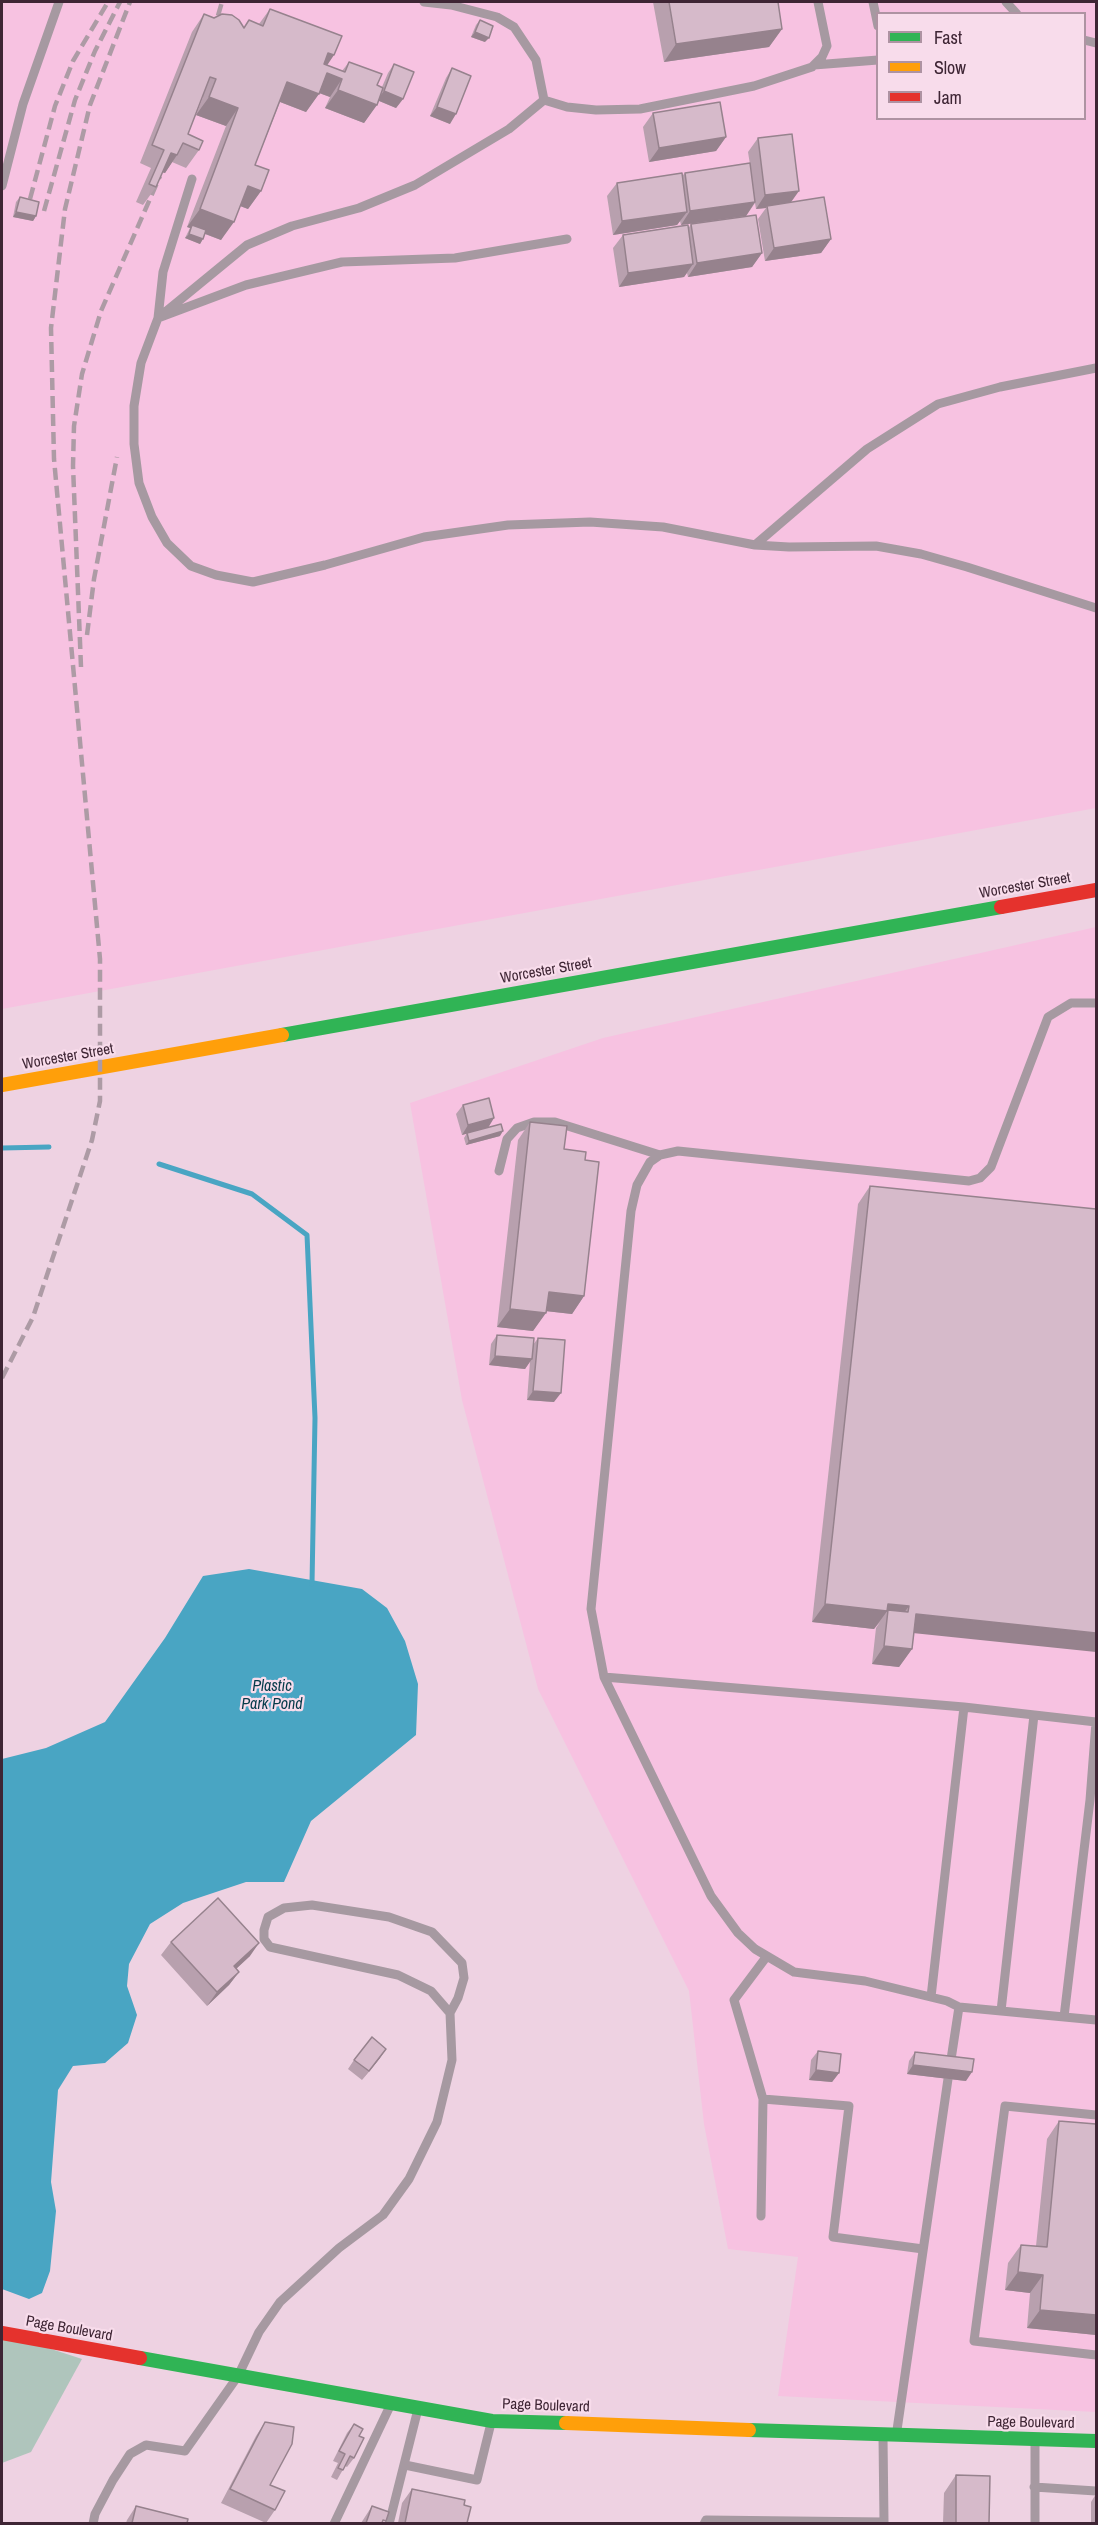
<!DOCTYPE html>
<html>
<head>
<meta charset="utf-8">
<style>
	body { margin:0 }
	#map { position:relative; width:1098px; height:2525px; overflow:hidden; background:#eed2e2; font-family:"Archivo Narrow",sans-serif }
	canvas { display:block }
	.frame { position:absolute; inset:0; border:3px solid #3e2534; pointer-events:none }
	.legend { position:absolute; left:876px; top:12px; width:210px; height:108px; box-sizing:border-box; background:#f8dceb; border:2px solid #ae93a2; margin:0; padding:8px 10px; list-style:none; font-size:18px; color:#3e2534 }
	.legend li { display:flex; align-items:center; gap:12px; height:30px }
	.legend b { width:30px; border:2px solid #ae93a2 }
</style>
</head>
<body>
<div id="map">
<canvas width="1098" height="2525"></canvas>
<div class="frame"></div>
<ul class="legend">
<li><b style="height:8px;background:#30b455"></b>Fast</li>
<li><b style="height:8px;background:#ff9f0a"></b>Slow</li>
<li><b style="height:8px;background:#e5322d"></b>Jam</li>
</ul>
</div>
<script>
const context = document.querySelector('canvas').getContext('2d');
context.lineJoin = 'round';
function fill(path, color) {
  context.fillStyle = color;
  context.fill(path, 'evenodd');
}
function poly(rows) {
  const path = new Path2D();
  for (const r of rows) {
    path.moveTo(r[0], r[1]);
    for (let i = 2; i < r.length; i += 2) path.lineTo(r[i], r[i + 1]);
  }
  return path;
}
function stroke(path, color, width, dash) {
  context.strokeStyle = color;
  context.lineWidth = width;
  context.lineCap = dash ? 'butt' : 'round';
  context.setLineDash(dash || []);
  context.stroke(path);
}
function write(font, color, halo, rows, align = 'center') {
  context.font = font + ' "Archivo Narrow",sans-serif';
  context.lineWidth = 4.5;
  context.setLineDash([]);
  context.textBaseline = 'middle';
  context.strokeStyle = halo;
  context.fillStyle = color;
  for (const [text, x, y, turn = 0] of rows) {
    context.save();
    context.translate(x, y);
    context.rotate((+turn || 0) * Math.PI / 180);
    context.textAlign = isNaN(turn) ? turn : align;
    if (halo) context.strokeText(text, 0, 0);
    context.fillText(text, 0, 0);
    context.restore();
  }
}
fill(poly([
	[2,2,1096,2,1096,808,2,1009],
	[878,14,1084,14,1084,118,878,118],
	[1096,927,1096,2412,778,2396,798,2257,728,2249,704,2124,689,1991,538,1689,462,1400,410,1103,603,1038]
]), '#f7c2e1');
fill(poly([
	[2,2333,82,2359,31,2452,2,2463]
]), '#afc5bc');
fill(poly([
	[249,1569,362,1589,387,1608,405,1641,418,1684,416,1735,311,1821,284,1882,246,1882,183,1903,150,1924,129,1964,127,1986,137,2015,128,2043,105,2063,73,2066,58,2090,51,2182,56,2211,50,2271,42,2293,29,2299,2,2289,2,1759,46,1748,105,1722,165,1638,203,1576]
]), '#49a5c3');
stroke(poly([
	[2,1148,49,1147],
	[159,1164,252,1194,307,1235,315,1418,312,1584]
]), '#49a5c3', 5);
stroke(poly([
	[424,2,451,5,497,17,514,27,536,60,544,100],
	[873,2,878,26],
	[1006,2,1017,14],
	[1084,40,1096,43],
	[814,65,878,60],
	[192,179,163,272,158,318,247,245,292,226,359,208,415,185,509,129,544,100,567,107,596,110,640,109,754,86,812,67,822,57,827,46,818,2],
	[2,186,23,104,59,2],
	[567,239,455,258,342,262,246,285,158,318,141,363,134,406,134,444,139,483,152,517,167,543,191,566,216,575,253,582,325,565,424,537,508,525,590,522,663,527,755,545,867,449,938,404,1000,387,1096,368],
	[755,545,789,547,876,546,921,554,967,567,1096,608],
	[499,1171,507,1139,517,1128,534,1122,555,1122,660,1155],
	[604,1677,964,1707],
	[931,1997,964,1707,1096,1722],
	[959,2007,1096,2020],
	[1001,2011,1034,1715],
	[1064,2017,1090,1800,1096,1722],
	[950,2066,959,2007,947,2001,865,1981,794,1972,755,1949,738,1933,711,1896,604,1677,591,1609,631,1211,637,1185,650,1162,660,1155,678,1151,969,1181,980,1178,991,1167,1048,1017,1071,1003,1096,1003],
	[763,2099,849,2106,833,2237,923,2249],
	[1096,2115,1005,2106,974,2341,1096,2355],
	[761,2216,763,2099,734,2000,767,1956],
	[897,2430,948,2079],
	[1035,2441,1035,2524],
	[405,2465,477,2480,491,2423],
	[1034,2487,1096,2491],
	[93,2524,95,2514,113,2480,130,2454,146,2445,185,2451,238,2376,259,2332,280,2302,339,2248,383,2215,409,2179,437,2122,452,2060,450,2013,431,1991,398,1975,270,1947,264,1939,264,1930,268,1917,284,1908,312,1905,389,1917,432,1932,462,1963,464,1978,458,1998,450,2013],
	[334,2524,390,2406],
	[389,2524,418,2409],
	[704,2524,706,2520,884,2522,883,2437]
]), '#a699a1', 9);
stroke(poly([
	[282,1035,1001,907],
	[140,2358,492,2421,566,2423],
	[749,2430,1096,2441]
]), '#30b455', 14);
stroke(poly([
	[2,1085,282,1035],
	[566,2423,749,2430]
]), '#ff9f0a', 14);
stroke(poly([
	[1001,907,1096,890],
	[2,2333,140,2358]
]), '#e5322d', 14);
stroke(poly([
	[213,33,222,2],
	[30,199,55,106,73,61,108,2],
	[44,211,75,100,95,51,120,2],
	[87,635,94,579,117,457],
	[81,667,73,466,74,426,82,374,101,311,160,176],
	[2,1378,33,1317,92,1140,100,1101,100,959,54,459,51,328,65,209,90,105,130,2]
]), '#ad9ba5', 4.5, [12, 6]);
fill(poly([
	[653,2,778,2,782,29,769,47,664,62],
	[270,9,327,66,342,71,349,62,377,85,382,87,388,73,394,64,403,99,396,108,379,101,364,123,325,108,330,97,319,93,306,112,280,102,255,165,261,191,248,209,240,206,221,240,205,234,200,244,185,238,190,228,187,227,226,126,196,115,203,97,202,97,188,134,199,150,186,168,172,162,165,173,162,172,156,187,143,205,136,202,151,168,140,163,192,32,204,14,244,28,259,24],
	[480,20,485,42,471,37,476,25],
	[452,68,450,124,430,116,446,78],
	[653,113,726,137,716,151,649,162,643,127],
	[758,138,791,202,831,239,821,253,765,261,758,219,766,208,756,209,755,203,746,216,681,225,680,221,677,225,613,235,607,196,617,183,682,176,685,173,751,171,748,152],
	[20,197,36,216,33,221,13,217,16,202],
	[691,224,762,253,752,267,688,277,687,273,684,277,619,287,613,248,623,235,688,229],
	[463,1105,488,1127,500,1136,466,1145,464,1138,467,1133,474,1131,462,1135,456,1114],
	[530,1122,564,1149,585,1160,584,1296,572,1314,546,1311,533,1331,497,1327,518,1140],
	[870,1186,914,1633,912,1649,899,1667,872,1664,876,1628,880,1622,874,1629,812,1622,858,1204],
	[497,1335,533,1345,538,1338,554,1402,527,1400,530,1361,525,1369,489,1365,491,1344],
	[171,1942,250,1956,236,1969,239,1972,229,1985,207,2006,161,1955],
	[818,2051,839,2073,832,2082,809,2080,811,2060],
	[915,2052,966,2081,907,2074,909,2061],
	[380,2058,362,2080,348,2069,354,2060],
	[1059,2121,1096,2124,1096,2335,1027,2328,1030,2293,1005,2290,1008,2263,1021,2245,1036,2246,1047,2139],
	[265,2422,270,2485,275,2510,266,2523,221,2503,256,2436],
	[354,2424,359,2436,354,2458,347,2467,345,2466,337,2480,331,2477,338,2463,333,2461,347,2433],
	[956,2475,989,2523,943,2523,944,2493],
	[412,2489,464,2505,467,2523,398,2523,402,2503],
	[1096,2494,1096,2523,1091,2523,1091,2502],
	[136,2506,187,2523,126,2523,127,2520],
	[372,2506,384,2523,361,2523,363,2520]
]), '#b8a0ae');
fill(poly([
	[782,29,769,47,664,62,676,44],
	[475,32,489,38,485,42,471,37],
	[328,53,334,55,322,73,316,71],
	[327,73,342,79,330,97,314,91],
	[287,82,319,94,306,112,275,100],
	[338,90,377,105,364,123,325,108],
	[384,91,403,99,396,108,377,100],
	[209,97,238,108,226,126,196,115],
	[437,107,456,114,450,124,430,116],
	[726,137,716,151,649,162,659,148],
	[171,153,177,155,165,173,158,171],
	[248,186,261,191,248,209,235,204],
	[799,191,789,205,767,206,766,208,756,209,765,195],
	[755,202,746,216,681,225,690,211],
	[200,209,234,222,221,240,190,228,192,225,190,228,187,227],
	[16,212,36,216,33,221,13,217],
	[687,212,677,225,613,235,622,221],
	[189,234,203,239,200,244,185,238],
	[831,239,821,253,765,261,774,248],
	[762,253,752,267,688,277,697,263],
	[693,264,684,277,619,287,628,273],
	[494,1118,488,1128,462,1135,468,1125],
	[503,1131,500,1136,466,1145,469,1141],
	[549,1292,584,1296,572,1314,536,1310],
	[510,1309,546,1313,533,1331,497,1327],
	[495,1356,532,1359,525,1369,489,1365],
	[533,1391,561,1393,554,1402,527,1400],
	[825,1604,888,1604,909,1606,896,1624,888,1610,874,1629,812,1622],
	[916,1614,1096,1633,1096,1652,903,1632],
	[884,1646,912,1649,899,1667,872,1664],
	[259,1943,250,1956,224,1980,234,1966],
	[239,1972,229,1985,207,2006,217,1992],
	[386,2049,380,2058,362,2080,369,2071],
	[913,2065,972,2072,966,2081,907,2074],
	[816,2070,839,2073,832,2082,809,2080],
	[1018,2272,1043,2275,1030,2293,1005,2290],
	[1040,2310,1096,2315,1096,2335,1027,2328]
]), '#96828d');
const building = poly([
	[669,2,778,2,782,29,676,44,669,2],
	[270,9,342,36,334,55,328,53,324,64,345,72,349,62,382,74,377,85,383,88,377,105,338,90,342,79,327,73,319,94,287,82,255,165,269,170,261,191,248,186,234,222,200,209,238,108,209,97,216,79,210,77,188,134,203,141,199,150,183,143,177,155,171,153,156,187,149,184,164,150,152,145,204,14,214,18,222,14,232,15,239,20,244,28,249,20,263,26,270,9],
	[480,20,493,26,489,38,475,32,480,20],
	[394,64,414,72,403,99,384,91,394,64],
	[452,68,471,76,456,114,437,107,452,68],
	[720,102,726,137,659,148,653,113,720,102],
	[792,134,799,191,765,195,758,138,792,134],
	[750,163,755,202,690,211,685,173,750,163],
	[682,173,687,212,622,221,617,183,682,173],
	[20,197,39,202,36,216,16,212,20,197],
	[824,197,831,239,774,248,767,206,824,197],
	[756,215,762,253,697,263,691,224,756,215],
	[192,225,206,230,203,239,189,234,192,225],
	[688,225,693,264,628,273,623,235,688,225],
	[489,1098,494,1118,468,1125,463,1105,489,1098],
	[530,1122,567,1126,564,1149,586,1152,585,1160,599,1162,584,1296,549,1292,546,1313,510,1309,530,1122],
	[501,1124,503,1131,469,1141,467,1133,501,1124],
	[870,1186,1096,1209,1096,1633,916,1614,912,1649,884,1646,888,1610,908,1612,909,1606,888,1604,887,1611,825,1604,870,1186],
	[497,1335,534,1338,532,1359,495,1356,497,1335],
	[538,1338,565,1340,561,1393,533,1391,538,1338],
	[218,1898,259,1943,234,1966,239,1972,217,1992,171,1942,218,1898],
	[372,2037,386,2049,369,2071,354,2060,372,2037],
	[818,2051,841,2054,839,2073,816,2070,818,2051],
	[915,2052,974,2059,972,2072,913,2065,915,2052],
	[1059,2121,1096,2124,1096,2315,1040,2310,1043,2275,1018,2272,1021,2245,1047,2247,1059,2121],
	[265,2422,294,2427,292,2444,270,2485,285,2491,275,2510,230,2489,265,2422],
	[354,2424,363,2429,359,2436,364,2438,354,2458,350,2456,343,2470,338,2468,345,2454,339,2451,354,2424],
	[956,2475,990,2476,989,2523,956,2523,956,2475],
	[412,2489,465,2500,464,2505,471,2507,467,2523,405,2523,412,2489],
	[136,2506,188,2519,187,2523,132,2523,136,2506],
	[372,2506,389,2512,386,2521,383,2520,382,2523,366,2523,372,2506]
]);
fill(building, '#d6baca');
stroke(building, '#96828d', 1.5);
write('15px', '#3e2534', '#f8dceb', [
	["Worcester Street",1025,886,-10],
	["Worcester Street",546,971,-10],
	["Worcester Street",68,1057,-10],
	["Page Boulevard",69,2329,10],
	["Page Boulevard",546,2406,2],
	["Page Boulevard",1031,2423,1]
]);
write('italic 16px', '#043a49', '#f8dceb', [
	["Plastic",272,1687],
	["Park Pond",272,1705]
]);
</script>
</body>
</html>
